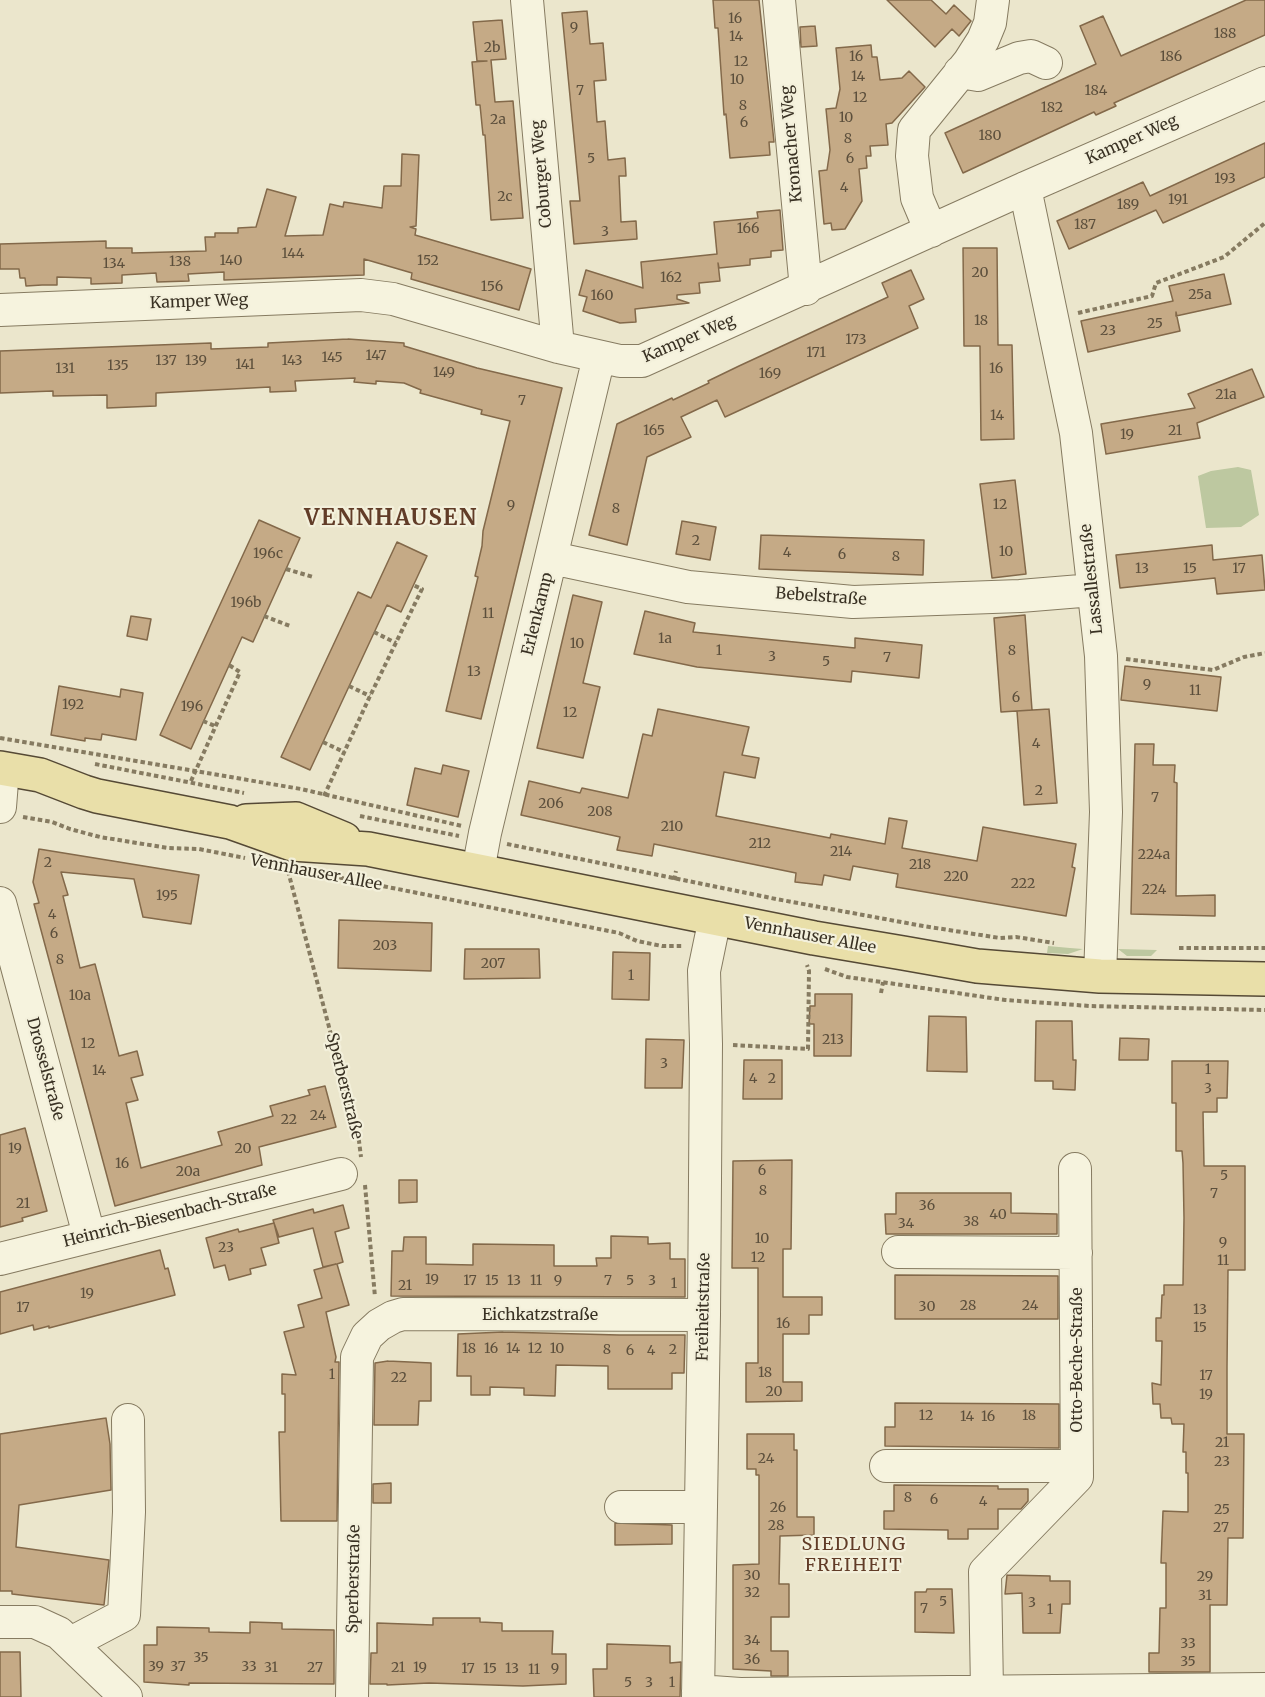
<!DOCTYPE html>
<html>
<head>
<meta charset="utf-8">
<style>
	body { margin:0 }
	canvas { display:block; background:#ebe6cc }
</style>
</head>
<body>
<canvas width="1265" height="1697"></canvas>
<script>
const context = document.querySelector('canvas').getContext('2d');
context.lineJoin = 'round';
function fill(path, color) {
  context.fillStyle = color;
  context.fill(path, 'evenodd');
}
function poly(rows) {
  const path = new Path2D();
  for (const r of rows) {
    path.moveTo(r[0], r[1]);
    for (let i = 2; i < r.length; i += 2) path.lineTo(r[i], r[i + 1]);
  }
  return path;
}
function stroke(path, color, width, dash) {
  context.strokeStyle = color;
  context.lineWidth = width;
  context.lineCap = dash ? 'butt' : 'round';
  context.setLineDash(dash || []);
  context.stroke(path);
}
function write(font, color, halo, rows, align = 'center') {
  context.font = font + ' Merriweather,serif';
  context.lineWidth = 4.5;
  context.setLineDash([]);
  context.textBaseline = 'middle';
  context.strokeStyle = halo;
  context.fillStyle = color;
  for (const [text, x, y, turn = 0] of rows) {
    context.save();
    context.translate(x, y);
    context.rotate((+turn || 0) * Math.PI / 180);
    context.textAlign = isNaN(turn) ? turn : align;
    if (halo) context.strokeText(text, 0, 0);
    context.fillText(text, 0, 0);
    context.restore();
  }
}
fill(poly([
	[1238,467,1251,470,1259,515,1241,527,1206,528,1198,476,1211,471],
	[1048,946,1070,948,1083,949,1068,954,1047,953],
	[1118,949,1157,950,1151,956,1127,956]
]), '#bdc8a0');
const building = poly([
	[713,0,759,0,774,142,769,142,770,155,730,158,726,114,724,115,718,28,715,28,713,0],
	[887,0,931,0,946,14,954,5,971,21,959,36,952,29,935,47,887,0],
	[1246,0,1265,0,1265,35,1114,103,1116,106,1096,115,1094,112,963,173,945,133,1096,64,1080,26,1103,16,1121,56,1246,0],
	[587,11,590,44,603,43,606,80,594,81,597,122,605,121,608,160,625,158,626,176,619,176,621,222,636,221,637,239,574,244,570,201,580,201,562,13,587,11],
	[502,20,506,59,491,60,495,102,513,101,523,218,491,220,485,135,483,135,480,105,476,105,472,62,487,61,477,61,473,22,502,20],
	[815,26,817,46,801,47,800,27,815,26],
	[871,45,872,57,877,57,880,80,902,78,909,71,925,87,892,123,886,124,888,145,870,146,871,156,866,156,867,168,859,169,862,201,845,229,832,230,831,223,824,224,819,171,827,170,830,150,826,109,836,108,840,89,836,48,871,45],
	[1265,143,1265,177,1163,223,1156,210,1069,249,1057,221,1143,182,1150,196,1265,143],
	[402,154,419,155,416,226,410,227,416,229,415,235,531,269,519,310,411,279,412,273,364,259,364,275,224,280,224,272,188,274,189,281,157,282,156,273,122,275,122,283,91,284,91,278,57,277,57,285,42,285,26,286,25,278,20,278,19,269,0,269,0,244,106,241,106,248,132,248,132,253,206,251,205,237,215,237,215,233,238,233,238,228,256,227,267,189,296,197,285,236,323,235,330,204,343,207,344,202,382,208,384,186,401,186,402,154],
	[780,210,783,250,771,251,771,257,750,259,750,265,719,268,718,263,720,281,699,283,700,293,677,295,677,299,689,303,635,309,636,322,620,323,583,311,587,297,579,295,586,270,643,288,641,262,717,254,714,222,758,218,757,212,780,210],
	[963,248,997,248,998,345,1012,345,1014,439,981,440,980,346,964,346,963,248],
	[911,270,924,299,909,306,918,328,725,417,717,400,681,417,691,437,647,457,627,545,589,535,617,424,672,398,673,400,709,383,708,381,739,366,888,297,882,283,911,270],
	[1224,274,1231,304,1176,316,1176,312,1180,331,1088,352,1081,321,1173,301,1169,286,1224,274],
	[348,339,404,343,404,346,477,368,562,388,481,719,446,711,478,577,475,576,482,546,483,531,510,421,481,414,482,410,420,393,421,390,404,383,376,381,376,384,354,382,355,378,295,381,296,391,270,392,270,387,156,393,156,406,107,408,107,395,53,396,53,391,0,393,0,351,211,343,211,349,268,347,268,343,348,339],
	[1252,369,1264,397,1197,423,1200,438,1106,454,1101,424,1195,408,1188,394,1252,369],
	[1015,480,1026,574,992,578,980,484,1015,480],
	[259,520,300,538,253,642,242,637,191,749,160,735,259,520],
	[682,521,716,527,710,560,676,554,682,521],
	[761,535,924,540,923,575,759,569,761,535],
	[397,542,427,556,401,612,387,605,310,770,281,757,358,592,371,598,397,542],
	[1212,545,1213,560,1262,555,1265,590,1217,594,1215,578,1120,588,1116,555,1212,545],
	[573,595,602,602,583,683,600,687,583,758,537,748,573,595],
	[645,611,695,623,693,632,855,648,855,638,922,645,919,678,852,671,851,682,697,667,634,654,645,611],
	[1025,615,1032,710,1001,712,994,618,1025,615],
	[131,616,151,619,147,640,127,636,131,616],
	[1125,666,1221,677,1217,711,1121,700,1125,666],
	[59,686,120,697,121,689,143,693,136,740,102,734,101,740,85,738,85,741,51,735,59,686],
	[658,709,749,727,742,755,759,758,755,778,724,772,716,816,830,838,831,834,885,844,889,818,907,821,902,848,977,861,983,827,1076,844,1072,867,1075,868,1066,916,896,887,898,874,853,866,850,880,824,875,822,885,795,882,796,873,654,844,652,856,617,850,620,837,521,815,529,781,580,793,582,788,628,798,643,734,652,736,658,709],
	[1049,709,1057,803,1024,805,1017,711,1049,709],
	[1135,744,1154,744,1153,765,1175,765,1174,782,1177,783,1176,896,1215,895,1215,916,1131,914,1135,744],
	[443,765,469,771,458,817,407,805,415,768,441,774,443,765],
	[39,849,199,875,191,924,143,917,134,879,61,872,68,895,63,896,80,968,95,964,119,1056,137,1051,143,1075,131,1078,138,1100,126,1103,141,1168,222,1145,218,1132,273,1116,270,1106,310,1095,308,1090,325,1086,336,1127,259,1147,262,1165,115,1206,34,904,39,903,33,882,39,849],
	[339,920,432,923,431,971,338,968,339,920],
	[465,949,539,949,540,978,464,979,465,949],
	[613,952,650,953,649,1000,612,999,613,952],
	[815,994,852,994,851,1056,814,1056,814,1024,809,1024,810,1006,815,1006,815,994],
	[929,1016,966,1017,967,1072,927,1071,929,1016],
	[1036,1021,1072,1021,1073,1060,1076,1060,1075,1090,1053,1089,1053,1081,1035,1081,1036,1021],
	[1120,1038,1149,1039,1148,1060,1119,1060,1120,1038],
	[646,1039,684,1040,682,1088,645,1088,646,1039],
	[744,1060,782,1060,782,1099,743,1099,744,1060],
	[1172,1061,1228,1061,1227,1098,1217,1098,1217,1112,1203,1112,1204,1166,1245,1166,1245,1270,1228,1270,1227,1367,1227,1434,1244,1434,1243,1538,1228,1538,1227,1605,1210,1605,1210,1672,1149,1672,1149,1653,1159,1653,1160,1608,1166,1608,1166,1563,1161,1563,1163,1511,1188,1512,1188,1473,1186,1473,1186,1452,1183,1452,1184,1424,1172,1424,1171,1418,1161,1418,1160,1404,1153,1404,1152,1383,1161,1385,1162,1341,1156,1341,1156,1318,1161,1318,1162,1295,1164,1295,1164,1285,1183,1285,1184,1218,1183,1163,1182,1151,1176,1151,1176,1103,1172,1103,1172,1061],
	[25,1128,47,1211,22,1218,23,1221,0,1227,0,1135,25,1128],
	[792,1160,791,1249,783,1249,783,1297,822,1297,822,1315,809,1315,809,1334,783,1334,783,1382,802,1382,802,1401,746,1402,746,1363,758,1363,758,1268,732,1268,733,1161,792,1160],
	[399,1180,417,1180,417,1202,399,1203,399,1180],
	[896,1193,1011,1193,1011,1213,1057,1214,1057,1234,886,1234,885,1214,896,1214,896,1193],
	[343,1205,349,1228,335,1232,343,1262,337,1264,349,1305,326,1312,336,1357,335,1362,339,1362,337,1521,281,1521,279,1432,285,1432,285,1394,282,1394,282,1374,296,1375,284,1332,304,1327,298,1305,322,1298,314,1270,336,1264,323,1267,313,1228,279,1237,274,1223,279,1243,261,1248,266,1265,250,1269,251,1274,229,1280,225,1265,214,1268,206,1238,238,1229,239,1232,274,1223,273,1220,313,1209,314,1213,343,1205],
	[611,1236,648,1237,648,1244,670,1243,670,1259,685,1259,685,1297,391,1296,392,1251,403,1251,404,1237,426,1237,426,1264,473,1265,473,1244,554,1245,554,1266,597,1266,596,1258,611,1258,611,1236],
	[160,1250,165,1269,168,1268,175,1295,49,1328,49,1326,34,1330,33,1325,0,1334,0,1292,160,1250],
	[895,1275,1058,1276,1058,1319,895,1319,895,1275],
	[503,1332,619,1335,685,1335,684,1373,672,1373,672,1389,608,1389,608,1366,556,1365,555,1396,524,1395,524,1388,490,1387,490,1395,471,1395,471,1376,457,1376,458,1334,503,1332],
	[388,1361,431,1363,431,1401,419,1401,418,1425,374,1425,375,1363,388,1361],
	[895,1403,1059,1404,1059,1448,885,1446,885,1427,895,1427,895,1403],
	[106,1418,110,1444,111,1490,19,1505,16,1547,109,1560,104,1605,12,1594,12,1591,0,1591,0,1434,106,1418],
	[747,1434,794,1434,794,1450,797,1450,797,1517,814,1517,814,1535,780,1536,779,1584,789,1584,789,1617,771,1617,771,1651,788,1651,788,1676,771,1676,771,1671,733,1669,733,1565,759,1564,759,1475,756,1475,756,1469,747,1469,747,1434],
	[391,1483,391,1503,373,1503,373,1484,391,1483],
	[894,1485,998,1486,998,1489,1028,1489,1028,1501,1021,1509,998,1509,998,1529,968,1529,968,1539,948,1539,948,1530,884,1529,884,1511,894,1511,894,1485],
	[615,1523,672,1525,672,1544,615,1545,615,1523],
	[1007,1575,1050,1576,1050,1581,1070,1581,1070,1604,1062,1604,1060,1633,1023,1633,1022,1593,1005,1594,1007,1575],
	[927,1589,952,1589,954,1633,915,1632,915,1592,926,1592,927,1589],
	[433,1618,480,1618,480,1622,502,1623,502,1631,553,1631,552,1654,566,1654,566,1684,523,1686,429,1683,387,1685,387,1684,370,1684,371,1653,377,1653,377,1623,433,1625,433,1618],
	[250,1622,282,1623,282,1629,334,1630,334,1684,189,1683,189,1685,144,1682,144,1645,157,1645,157,1627,209,1628,209,1632,250,1633,250,1622],
	[607,1644,670,1646,670,1663,681,1662,680,1697,594,1697,593,1669,607,1669,607,1644],
	[0,1652,20,1652,21,1697,0,1697,0,1652]
]);
fill(building, '#c5aa86');
stroke(building, '#83694a', 1.5);
const minor = poly([
	[527,0,558,347],
	[779,0,806,289],
	[960,72,978,75,1019,58,1031,56,1046,63],
	[1025,188,1076,433,1101,656,1106,812,1100,976],
	[931,231,917,198,912,156,914,130,969,62,983,40,990,23,993,0],
	[0,310,361,295,393,299,558,347,620,361,642,361,1025,188,1265,83],
	[552,558,688,587,853,602,1020,596,1093,590],
	[0,807,3,769],
	[478,871,485,833,599,357],
	[0,903,89,1235],
	[898,1252,1076,1253],
	[0,1259,341,1174],
	[886,1466,1077,1466],
	[621,1507,701,1507],
	[0,1622,35,1622,59,1633,126,1697],
	[71,1643,124,1615,129,1512,128,1420],
	[698,1691,740,1694,1265,1689],
	[987,1691,985,1572,1077,1477,1075,1169],
	[352,1697,357,1357,367,1336,379,1325,393,1317,403,1314,704,1315],
	[698,1697,704,1315,706,1044,704,971,715,918]
]);
const major = poly([
	[0,768,40,775,84,792,97,796,230,822,292,844,368,849,814,938,903,953,977,966,1100,976,1265,979],
	[246,821,296,819,344,839]
]);
stroke(minor, '#867b61', 34);
stroke(major, '#554935', 36);
stroke(poly([
	[1078,313,1152,296,1156,283,1224,257,1265,223],
	[286,569,313,577],
	[264,616,290,626],
	[374,632,396,643],
	[1126,659,1213,670,1244,657,1265,653],
	[349,686,370,696],
	[203,721,215,726],
	[0,738,301,789,462,826],
	[323,742,344,752],
	[95,764,244,793],
	[191,781,240,672,229,665],
	[324,796,370,696,422,589,413,585],
	[360,816,459,836],
	[23,817,52,822,70,829,100,837,168,848,199,849,245,858],
	[507,844,776,899,923,926,1000,938,1016,937,1054,943],
	[288,871,359,1141,361,1157],
	[332,876,619,933,637,941,662,946,682,946],
	[674,880,676,871],
	[1179,948,1265,948],
	[825,969,847,977,1005,1000,1090,1006,1265,1010],
	[881,993,883,982],
	[733,1045,808,1049,809,971,807,965],
	[365,1185,375,1297]
]), '#867b61', 4, [4.5, 3]);
stroke(minor, '#f6f3de', 32);
stroke(major, '#e9dfa9', 33);
write('14px', '#5c4f3c', null, [
	["16",735,19],
	["9",574,28],
	["188",1225,34],
	["14",736,37],
	["2b",492,48],
	["16",856,57],
	["186",1171,57],
	["12",741,62],
	["14",858,77],
	["10",737,80],
	["7",580,91],
	["184",1096,91],
	["12",860,98],
	["8",743,106],
	["182",1052,108],
	["10",846,118],
	["2a",498,120],
	["6",744,123],
	["180",990,136],
	["8",848,139],
	["5",591,159],
	["6",850,159],
	["193",1225,179],
	["4",844,188],
	["2c",505,197],
	["191",1178,200],
	["189",1128,205],
	["187",1085,225],
	["166",748,229],
	["3",605,232],
	["144",293,254],
	["140",231,261],
	["152",428,261],
	["138",180,262],
	["134",114,264],
	["20",980,273],
	["162",671,278],
	["156",492,287],
	["25a",1200,295],
	["160",602,296],
	["18",981,321],
	["25",1155,324],
	["23",1108,331],
	["173",856,340],
	["171",816,353],
	["147",376,356],
	["145",332,358],
	["137",166,361],
	["139",196,361],
	["143",292,361],
	["141",245,365],
	["135",118,366],
	["131",65,369],
	["16",996,369],
	["149",444,373],
	["169",770,374],
	["21a",1226,395],
	["7",522,401],
	["14",997,416],
	["165",654,431],
	["21",1175,431],
	["19",1127,435],
	["12",1000,505],
	["9",511,506],
	["8",616,509],
	["2",696,541],
	["10",1006,552],
	["4",787,553],
	["196c",268,554],
	["6",842,555],
	["8",896,557],
	["13",1142,569],
	["15",1190,569],
	["17",1239,569],
	["196b",246,603],
	["11",488,614],
	["1a",665,639],
	["10",577,644],
	["1",719,651],
	["8",1012,651],
	["3",772,657],
	["7",887,658],
	["5",826,662],
	["13",474,672],
	["9",1147,685],
	["11",1195,691],
	["6",1016,698],
	["192",73,705],
	["196",192,707],
	["12",570,713],
	["4",1036,744],
	["2",1039,791],
	["7",1155,798],
	["206",551,804],
	["208",600,812],
	["210",672,827],
	["212",760,844],
	["214",841,852],
	["224a",1154,855],
	["2",48,863],
	["218",920,865],
	["220",956,877],
	["222",1023,884],
	["224",1154,890],
	["195",167,896],
	["4",52,915],
	["6",54,934],
	["203",385,946],
	["8",60,960],
	["207",493,964],
	["1",631,976],
	["10a",80,996],
	["213",833,1040],
	["12",88,1044],
	["3",664,1064],
	["1",1208,1070],
	["14",99,1071],
	["4",753,1079],
	["2",772,1079],
	["3",1208,1089],
	["24",318,1116],
	["22",289,1120],
	["19",15,1149],
	["20",243,1149],
	["16",122,1164],
	["6",762,1171],
	["20a",188,1172],
	["5",1224,1176],
	["8",763,1191],
	["7",1214,1194],
	["21",23,1204],
	["36",927,1206],
	["40",998,1215],
	["38",971,1222],
	["34",906,1224],
	["10",762,1239],
	["9",1223,1243],
	["23",226,1248],
	["12",758,1258],
	["11",1223,1261],
	["19",432,1280],
	["17",470,1281],
	["15",492,1281],
	["13",514,1281],
	["11",536,1281],
	["9",558,1281],
	["7",608,1281],
	["5",630,1281],
	["3",652,1281],
	["1",674,1284],
	["21",405,1286],
	["19",87,1294],
	["28",968,1306],
	["24",1030,1306],
	["30",927,1307],
	["17",23,1308],
	["13",1200,1310],
	["16",783,1324],
	["15",1200,1328],
	["18",469,1349],
	["16",491,1349],
	["14",513,1349],
	["12",535,1349],
	["10",557,1349],
	["8",607,1350],
	["2",673,1350],
	["6",630,1351],
	["4",651,1351],
	["18",765,1373],
	["1",332,1375],
	["17",1206,1376],
	["22",399,1378],
	["20",774,1392],
	["19",1206,1395],
	["12",926,1416],
	["18",1029,1416],
	["14",967,1417],
	["16",988,1417],
	["21",1222,1443],
	["24",766,1459],
	["23",1222,1462],
	["8",908,1498],
	["6",934,1500],
	["4",983,1502],
	["26",778,1508],
	["25",1222,1510],
	["28",776,1526],
	["27",1221,1528],
	["30",752,1576],
	["29",1205,1577],
	["32",752,1593],
	["31",1205,1596],
	["5",943,1602],
	["3",1032,1603],
	["7",924,1609],
	["1",1050,1610],
	["34",752,1641],
	["33",1188,1644],
	["35",201,1658],
	["36",752,1660],
	["35",1188,1662],
	["39",156,1667],
	["37",178,1667],
	["33",249,1667],
	["31",271,1668],
	["27",315,1668],
	["21",398,1668],
	["19",420,1668],
	["17",468,1669],
	["15",490,1669],
	["13",512,1669],
	["9",555,1669],
	["11",534,1670],
	["5",628,1683],
	["3",649,1683],
	["1",672,1683]
]);
write('16px', '#393123', '#f3f0db', [
	["Kamper Weg",1132,140,-24],
	["Kronacher Weg",792,144,-95],
	["Coburger Weg",542,174,-95],
	["Kamper Weg",199,302,-2],
	["Kamper Weg",689,339,-23],
	["Lassallestraße",1092,579,-96],
	["Bebelstraße",821,597,4],
	["Erlenkamp",538,614,-76],
	["Vennhauser Allee",316,873,11],
	["Vennhauser Allee",810,936,11],
	["Drosselstraße",45,1069,75],
	["Sperberstraße",344,1086,76],
	["Heinrich-Biesenbach-Straße",170,1216,-14],
	["Freiheitstraße",704,1307,-89],
	["Eichkatzstraße",540,1315],
	["Otto-Beche-Straße",1077,1360,-90],
	["Sperberstraße",354,1579,-89]
]);
context.letterSpacing = '1.5px';
write('18px', '#613c27', '#f3f0db', [
	["SIEDLUNG",854,1545],
	["FREIHEIT",854,1566]
]);
context.letterSpacing = '0px';
context.letterSpacing = '1.5px';
write('bold 22px', '#613c27', '#f3f0db', [
	["VENNHAUSEN",391,519]
]);
context.letterSpacing = '0px';
</script>
</body>
</html>
